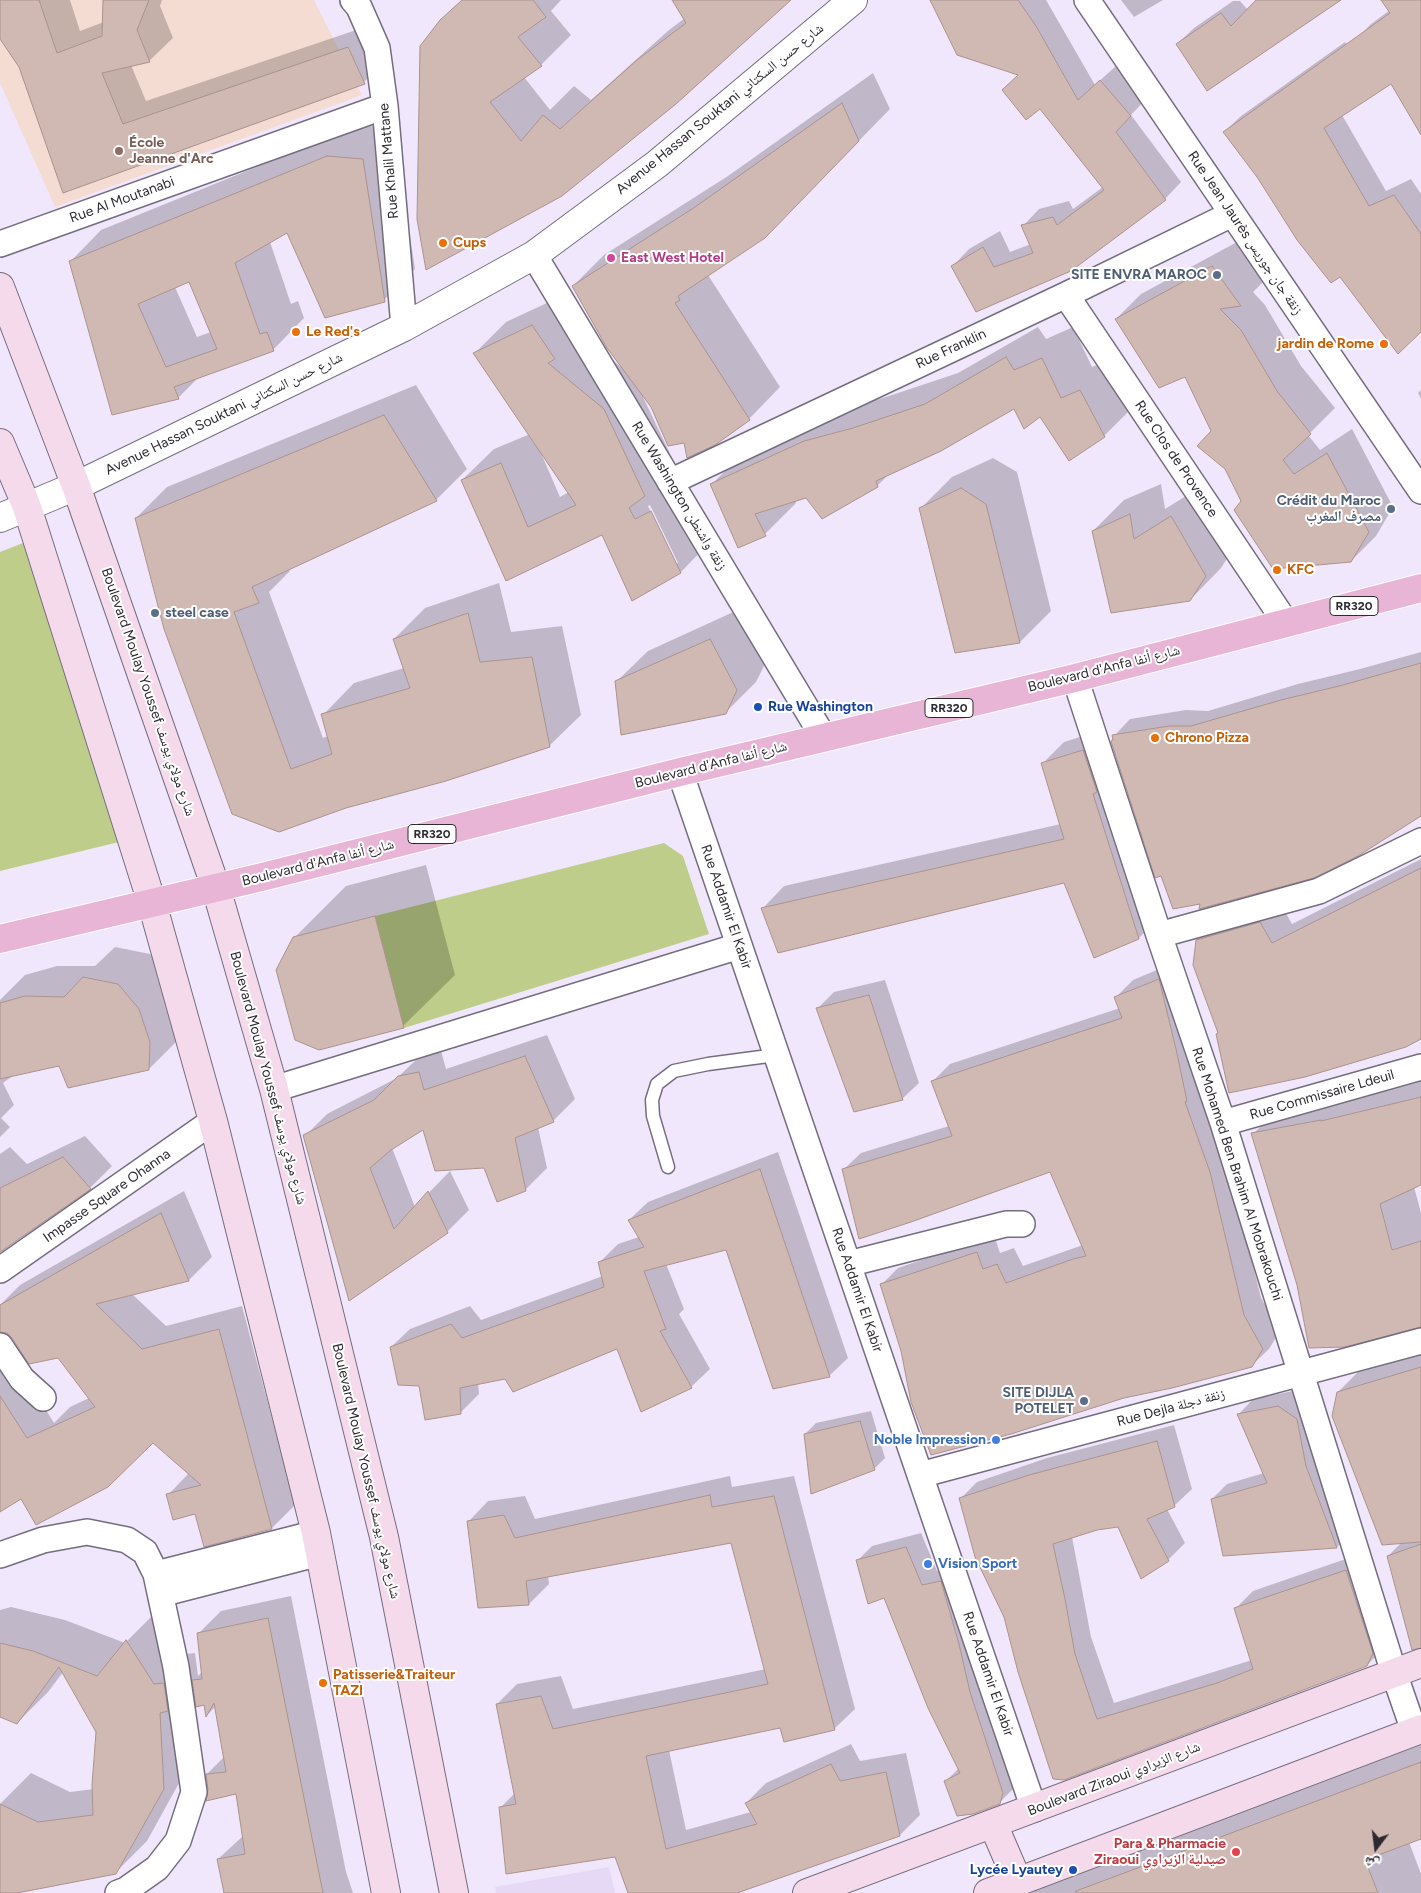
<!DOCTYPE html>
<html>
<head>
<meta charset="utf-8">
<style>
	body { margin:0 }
	#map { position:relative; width:1421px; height:1893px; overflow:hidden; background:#f1e7fc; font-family:Figtree,"Noto Naskh Arabic",sans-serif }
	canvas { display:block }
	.north { position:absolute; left:1351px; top:1823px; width:50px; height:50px; -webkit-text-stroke:4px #fff; paint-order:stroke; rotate:195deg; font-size:14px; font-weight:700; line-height:20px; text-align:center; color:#2e2a32 }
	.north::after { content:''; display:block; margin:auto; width:18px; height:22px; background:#2e2a32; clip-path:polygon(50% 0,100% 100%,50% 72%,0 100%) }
</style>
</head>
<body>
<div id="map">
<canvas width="1421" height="1893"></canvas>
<div class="north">ش</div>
</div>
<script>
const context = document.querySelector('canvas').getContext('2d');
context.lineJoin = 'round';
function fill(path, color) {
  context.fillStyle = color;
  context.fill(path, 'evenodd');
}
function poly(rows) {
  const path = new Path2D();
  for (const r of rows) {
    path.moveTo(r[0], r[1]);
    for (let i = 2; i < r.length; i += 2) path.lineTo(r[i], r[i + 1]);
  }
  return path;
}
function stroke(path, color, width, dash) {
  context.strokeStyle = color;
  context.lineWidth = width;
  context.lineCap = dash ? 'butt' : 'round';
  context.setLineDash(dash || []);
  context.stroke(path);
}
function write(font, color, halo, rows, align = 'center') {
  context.font = font + ' Figtree,"Noto Naskh Arabic",sans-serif';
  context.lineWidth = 4;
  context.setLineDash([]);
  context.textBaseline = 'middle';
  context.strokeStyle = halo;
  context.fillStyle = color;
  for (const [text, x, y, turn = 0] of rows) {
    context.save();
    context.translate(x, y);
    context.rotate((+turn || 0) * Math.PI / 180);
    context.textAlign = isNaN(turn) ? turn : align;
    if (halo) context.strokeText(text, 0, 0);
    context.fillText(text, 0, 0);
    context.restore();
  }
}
fill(poly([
	[609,1867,615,1893,496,1893,495,1887]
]), '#e5d9f5');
fill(poly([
	[0,0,314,0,362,95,55,207,0,83]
]), '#f5dcd3');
fill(poly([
	[23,543,119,842,0,871,0,552],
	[664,843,683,856,709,934,404,1028,375,916]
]), '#bece8a');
fill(poly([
	[0,0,70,0,80,31,104,22,104,0,162,0,160,6,173,38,149,61,131,65,146,101,371,25,387,59,364,82,64,191,20,67,0,37],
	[462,0,561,0,551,11,571,35,541,65,524,77,550,110,574,86,591,100,669,30,685,18,674,0,789,0,427,268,441,21],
	[935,0,1046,0,1095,85,1117,65,1146,99,1131,115,1181,182,1165,199,1070,270,953,266,969,249,1000,231,1010,252,1031,244,1023,226,1039,209,1069,201,1073,209,1103,187,1020,74],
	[1121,0,1163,0,1134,17],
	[1258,0,1306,0,1299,27,1177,44,1194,28,1233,1,1240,1,1248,10],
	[1383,0,1421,0,1421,133,1391,83,1355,40,1371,24,1390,10],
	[1345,42,1383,82,1342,115,1386,191,1411,179,1421,194,1421,330,1341,275,1258,177,1224,132,1241,116],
	[873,73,890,109,796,205,708,275,780,387,749,419,685,441,643,397,675,464,661,478,712,540,681,572,632,599,602,533,506,580,462,480,494,449,530,434,475,353,506,322,564,295,579,332,621,367,573,286,604,255,728,176],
	[541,453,569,492,560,497],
	[650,505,678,563,675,563,648,506],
	[360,125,394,129,415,269,384,300,287,231,270,242,291,304,298,301,304,318,273,350,200,376,179,397,113,414,70,262,101,230],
	[189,281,211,332,197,337,175,287],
	[1237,242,1265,280,1253,292,1265,305,1301,366,1335,408,1308,435,1320,450,1352,429,1393,507,1376,536,1351,561,1242,501,1213,431,1185,375,1116,319,1141,294],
	[1038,327,1046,339,1073,327,1092,367,1111,359,1135,405,1104,436,1014,407,891,472,877,486,806,497,795,500,796,503,765,534,711,485,742,454,836,411,886,397,958,373],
	[416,385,467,469,436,500,288,569,290,571,269,592,323,738,328,736,323,715,354,683,404,668,394,639,425,608,499,583,511,632,562,626,581,715,549,746,346,806,279,831,136,518,167,487],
	[1421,390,1421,399,1418,393],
	[993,458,1017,472,1051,611,1020,642,956,652,921,508,952,477],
	[1161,484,1165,509,1202,486,1236,544,1221,568,1190,600,1093,531,1124,500],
	[742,608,768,658,756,682,725,713,616,682,648,651],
	[1421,652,1421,814,1201,902,1114,736,1130,719,1186,710,1208,711,1298,684,1360,669],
	[1105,729,1118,770,1115,773,1160,916,1139,938,1094,956,1065,882,763,908,784,886,1061,824,1042,764,1064,742],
	[1421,859,1421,1037,1219,1032,1197,940,1217,920,1280,903,1292,924],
	[426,865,455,975,403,1026,294,938,346,886],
	[115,947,150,954,170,978,180,1038,149,1069,60,1065,14,1075,3,1083,14,1105,1,1118,10,1127,0,1137,0,1000,25,975,57,966,95,966],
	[1176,962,1226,1155,1261,1298,1280,1331,1269,1349,1251,1366,1124,1396,902,1351,881,1285,898,1268,994,1235,1000,1253,1014,1248,1023,1266,1083,1245,1051,1171,843,1170,861,1153,949,1126,932,1082,950,1064,1120,1008,1116,997,1133,980],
	[885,980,919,1083,902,1099,817,1009,834,992],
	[547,1035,575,1099,553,1121,538,1127,547,1168,525,1190,424,1128,392,1148,415,1207,450,1171,469,1210,447,1232,350,1299,305,1136,327,1114,397,1078,421,1055,441,1051,446,1069],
	[1421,1074,1421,1184,1414,1187,1421,1213,1421,1326,1298,1285,1253,1134,1284,1103],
	[85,1136,112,1166,90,1188,0,1251,0,1154,10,1147,27,1164],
	[778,1152,848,1358,829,1376,727,1248,666,1264,684,1309,679,1314,710,1369,691,1387,618,1347,478,1383,479,1394,460,1413,420,1385,391,1347,410,1329,470,1306,481,1320,603,1276,600,1262,618,1244,639,1237,629,1220,648,1202],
	[184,1191,212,1257,189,1280,132,1294,166,1326,242,1306,295,1505,272,1528,196,1512,168,1495,189,1473,153,1441,21,1497,0,1511,0,1335,54,1423,70,1407,89,1398,59,1357,0,1317,0,1305,20,1285],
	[1421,1346,1421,1639,1388,1556,1402,1542,1338,1392,1369,1361],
	[1293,1391,1352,1532,1337,1547,1224,1554,1212,1499,1227,1484,1264,1473,1239,1414,1253,1399],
	[871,1411,885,1458,874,1469,805,1434,816,1423],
	[1174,1425,1192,1489,1174,1506,1167,1509,1185,1543,1168,1560,1119,1526,1097,1529,1072,1537,1091,1637,1114,1703,1252,1660,1236,1608,1253,1591,1363,1553,1384,1648,1367,1665,1064,1779,960,1499,977,1482,1047,1458],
	[730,1476,732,1487,794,1476,855,1709,834,1729,781,1726,669,1750,686,1830,751,1812,746,1803,766,1783,851,1744,860,1761,906,1753,920,1815,900,1835,734,1893,629,1893,616,1856,501,1807,515,1793,497,1704,517,1684,561,1676,573,1709,766,1669,732,1542,548,1575,549,1584,529,1604,468,1522,488,1501,525,1496,535,1519],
	[921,1533,937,1571,955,1567,1014,1788,999,1803,946,1781,959,1768,885,1597,857,1561,872,1546],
	[291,1596,346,1872,353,1893,247,1893,218,1859,243,1836,237,1793,210,1790,207,1774,224,1757,216,1706,207,1715,205,1704,194,1683,191,1687,194,1756,147,1841,115,1873,0,1888,0,1804,31,1773,70,1792,94,1789,97,1732,63,1672,48,1692,17,1723,0,1715,0,1610,11,1607,65,1620,125,1643,158,1610,185,1654,195,1653,198,1676,202,1672,198,1634,221,1611],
	[1421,1741,1421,1838,1409,1842,1421,1874,1421,1893,1009,1893]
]), '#0003');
const building = poly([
	[0,0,39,0,57,53,102,36,103,0,149,0,137,30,150,62,102,73,123,124,348,47,365,84,63,193,19,67,0,39,0,0],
	[462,0,533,0,546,17,518,37,542,66,490,102,521,141,543,115,560,129,637,60,686,23,672,0,791,0,676,104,562,196,426,270,417,219,420,46,440,20,462,0],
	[930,0,1018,0,1036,26,1078,100,1100,80,1131,116,1116,132,1166,200,1071,271,976,312,951,266,983,247,994,267,1033,253,1021,225,1053,217,1057,225,1104,190,1040,109,1026,120,1002,90,1018,75,957,55,930,0],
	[1256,0,1341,0,1207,91,1176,44,1221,13,1231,26,1256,0],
	[1381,0,1421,0,1421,135,1391,84,1324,128,1369,206,1394,195,1421,234,1421,332,1398,354,1340,277,1331,283,1297,240,1257,177,1223,132,1390,13,1381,0],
	[842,103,859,141,765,238,678,296,680,300,675,303,750,420,715,445,687,458,684,443,668,446,651,407,607,348,572,286,695,207,842,103],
	[327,156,363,159,385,302,325,318,287,233,235,263,260,334,267,332,274,351,174,387,179,399,112,415,69,261,327,156],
	[189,282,217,349,166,367,138,304,189,282],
	[1212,266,1241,306,1220,309,1241,330,1277,391,1311,434,1283,460,1294,474,1327,453,1369,532,1351,562,1273,569,1234,510,1241,501,1225,469,1197,446,1211,431,1185,377,1159,388,1115,319,1212,266],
	[532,325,555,359,548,363,604,409,645,496,629,508,635,519,651,511,681,573,632,601,602,535,506,581,461,480,501,463,528,527,576,505,473,353,532,325],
	[1006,357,1014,370,1042,358,1061,398,1080,390,1105,437,1069,461,1040,417,1024,429,1014,409,941,451,876,481,878,487,822,519,806,498,755,514,766,536,738,548,710,484,804,441,853,428,925,404,1006,357],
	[384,415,437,501,252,587,259,603,234,612,291,769,332,754,321,714,410,688,393,639,468,613,480,662,532,657,550,747,446,781,346,808,279,832,232,814,164,629,135,518,384,415],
	[961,488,986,504,1020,643,955,653,919,508,961,488],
	[1130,514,1134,539,1171,516,1206,576,1190,601,1111,613,1092,531,1130,514],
	[710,639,737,690,726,714,621,735,615,681,710,639],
	[1421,663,1421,816,1358,856,1314,878,1199,909,1200,904,1173,909,1161,876,1155,878,1111,741,1113,740,1112,735,1169,726,1191,726,1281,700,1343,685,1421,663],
	[1083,750,1097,792,1093,794,1139,939,1094,958,1064,883,778,953,761,908,1064,839,1041,763,1083,750],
	[1421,868,1421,1039,1406,1047,1305,1077,1229,1093,1216,1034,1218,1033,1193,965,1196,940,1260,922,1272,943,1421,868],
	[375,916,404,1028,319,1050,295,1040,276,970,293,937,375,916],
	[83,977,118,984,139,1009,150,1042,149,1070,68,1088,59,1066,0,1079,0,1003,25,996,64,997,83,977],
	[1159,979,1176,1049,1187,1101,1185,1102,1210,1172,1244,1315,1263,1349,1252,1367,1172,1388,1124,1398,1011,1434,931,1455,911,1402,901,1351,880,1284,977,1252,983,1269,997,1264,1006,1283,1073,1259,1086,1256,1050,1172,911,1222,859,1239,842,1169,952,1136,931,1081,1122,1018,1114,997,1159,979],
	[869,995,903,1100,854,1112,816,1008,869,995],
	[525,1056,554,1122,515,1138,526,1191,497,1202,484,1168,435,1171,423,1130,391,1150,370,1168,394,1229,428,1191,448,1233,349,1301,303,1135,374,1100,398,1076,419,1072,424,1090,525,1056],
	[1421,1097,1421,1185,1380,1204,1392,1250,1421,1241,1421,1327,1345,1347,1309,1348,1297,1285,1251,1133,1321,1120,1321,1121,1421,1097],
	[63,1157,91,1189,0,1252,0,1188,63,1157],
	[760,1169,830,1377,773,1389,726,1250,644,1271,666,1329,660,1331,692,1388,641,1412,617,1349,513,1392,505,1379,460,1388,461,1414,425,1420,419,1386,398,1385,390,1347,451,1324,462,1338,604,1287,598,1262,644,1247,628,1220,760,1169],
	[161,1213,189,1281,96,1304,142,1349,219,1329,272,1529,204,1547,195,1514,173,1520,166,1494,201,1485,153,1443,108,1487,36,1525,21,1499,0,1512,0,1396,27,1438,95,1407,58,1358,29,1364,12,1338,7,1333,0,1332,0,1305,161,1213],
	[1421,1367,1421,1542,1382,1545,1332,1416,1337,1392,1421,1367],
	[1278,1406,1297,1419,1306,1466,1337,1548,1223,1556,1211,1499,1267,1483,1237,1414,1278,1406],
	[860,1421,875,1470,811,1494,804,1434,860,1421],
	[1157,1441,1175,1507,1147,1519,1169,1561,1141,1579,1118,1527,1097,1530,1053,1544,1065,1599,1075,1654,1097,1719,1217,1683,1253,1669,1234,1608,1346,1570,1373,1653,1367,1666,1064,1780,1053,1779,1018,1672,1004,1617,975,1557,959,1498,1029,1475,1157,1441],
	[710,1495,712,1507,774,1496,835,1730,784,1742,780,1728,646,1756,666,1849,757,1824,745,1803,831,1764,840,1781,886,1772,900,1836,737,1893,628,1893,615,1857,506,1874,499,1807,516,1804,496,1704,541,1696,553,1729,768,1684,731,1543,526,1581,529,1605,478,1608,467,1521,504,1515,515,1538,710,1495],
	[1421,1544,1421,1648,1412,1650,1387,1556,1421,1544],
	[906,1547,922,1585,941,1581,959,1644,970,1692,1003,1793,1000,1804,973,1814,957,1816,944,1781,960,1773,928,1708,884,1598,868,1604,856,1560,906,1547],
	[268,1618,323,1893,224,1893,217,1859,245,1854,236,1794,206,1801,208,1790,206,1774,226,1772,214,1703,206,1717,204,1705,196,1707,192,1680,202,1679,197,1633,268,1618],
	[126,1640,154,1684,164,1683,168,1711,160,1713,164,1789,116,1874,17,1893,0,1893,0,1804,38,1822,93,1815,92,1785,96,1732,59,1667,17,1724,0,1717,0,1643,33,1651,97,1676,126,1640],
	[1421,1762,1421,1839,1365,1860,1378,1893,1076,1893,1076,1891,1421,1762]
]);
fill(building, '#d1b9b3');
stroke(building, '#aa928d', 1);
const service = poly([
	[668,1167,653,1116,652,1100,657,1084,674,1071,708,1064,776,1055]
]);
const minor = poly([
	[353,0,359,7,377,48,385,106,404,327],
	[1087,0,1421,491],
	[0,244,385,106],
	[534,255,824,738],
	[1066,295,1286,623],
	[670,482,1066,295,1232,214],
	[1075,678,1159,935,1223,1123,1394,1673,1414,1731],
	[680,772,1034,1809],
	[1159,935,1319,891,1421,841],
	[274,1089,739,946],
	[1223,1123,1421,1067],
	[848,1264,1006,1224,1022,1224],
	[0,1270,213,1121],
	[0,1346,22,1379,43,1398],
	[920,1475,1421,1341],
	[0,1555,43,1540,87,1532,127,1540,145,1552,156,1574,176,1667,194,1792,178,1841,157,1868,126,1890,118,1893],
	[156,1574,316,1533],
	[161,1594,320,1553]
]);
const tertiary = poly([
	[0,518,76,486,404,327,534,255,657,164,853,0]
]);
const secondary = poly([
	[0,287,76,486,216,888,274,1089,384,1537,454,1893],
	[0,443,27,507,152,903,213,1121,316,1533,386,1893],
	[993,1824,1018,1882],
	[807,1893,1421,1663],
	[988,1893,1421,1729]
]);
const primary = poly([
	[0,939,262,877,680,772,1075,678,1421,588]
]);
stroke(service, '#756d7f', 15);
stroke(minor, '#756d7f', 28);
stroke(tertiary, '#756d7f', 30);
stroke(secondary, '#756d7f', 30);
stroke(primary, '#fff', 30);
stroke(service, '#fff', 12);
stroke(minor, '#fff', 25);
stroke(tertiary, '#fff', 28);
stroke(secondary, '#f4daea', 28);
stroke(primary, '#e9b5d6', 28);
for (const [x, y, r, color] of [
	[119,151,5,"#8d6e63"],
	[443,243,5,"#e8710a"],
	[611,258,5,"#d1479c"],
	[1217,275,5,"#5c6f8a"],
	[296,332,5,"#e8710a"],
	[1384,344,5,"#e8710a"],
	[1391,509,5,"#5c6f8a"],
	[1277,570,5,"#e8710a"],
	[155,613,5,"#5c6f8a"],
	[758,707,5,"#1a4fb4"],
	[1155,738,5,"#e8710a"],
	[1084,1401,5,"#5c6f8a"],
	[996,1440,5,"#3f7fe0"],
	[928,1564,5,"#3f7fe0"],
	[323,1683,5,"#e8710a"],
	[1236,1852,5,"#e0444e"],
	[1073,1870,5,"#1a4fb4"]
]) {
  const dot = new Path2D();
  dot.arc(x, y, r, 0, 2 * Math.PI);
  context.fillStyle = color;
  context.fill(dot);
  stroke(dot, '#fff', 2);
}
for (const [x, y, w] of [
	[1354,606,48],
	[949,708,48],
	[432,834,48]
]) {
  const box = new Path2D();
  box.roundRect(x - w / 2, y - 9.5, w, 19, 4);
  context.fillStyle = '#fff';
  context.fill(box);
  stroke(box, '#2e2a32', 1);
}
write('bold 12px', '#2e2a32', null, [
	["RR320",1354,606],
	["RR320",949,708],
	["RR320",432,834]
]);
write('14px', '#2e2a32', '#fff', [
	["Avenue Hassan Souktani شارع حسن السكتاني",720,109,-39],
	["Rue Khalil Mattane",389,161,-95],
	["Rue Al Moutanabi",122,200,-20],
	["Rue Jean Jaurès زنقة جان جوريس",1245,233,56],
	["Rue Franklin",951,349,-25],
	["Avenue Hassan Souktani شارع حسن السكتاني",224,414,-26],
	["Rue Clos de Provence",1176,459,56],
	["Rue Washington زنقة واشنطن",679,496,59],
	["Boulevard d'Anfa شارع أنفا",1104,669,-14],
	["Boulevard Moulay Youssef شارع مولاي يوسف",148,692,71],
	["Boulevard d'Anfa شارع أنفا",711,765,-14],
	["Boulevard d'Anfa شارع أنفا",318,863,-14],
	["Rue Addamir El Kabir",726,907,71],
	["Boulevard Moulay Youssef شارع مولاي يوسف",268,1078,75],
	["Rue Commissaire Ldeuil",1322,1095,-16],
	["Rue Mohamed Ben Brahim Al Mobrakouchi",1237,1174,72],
	["Impasse Square Ohanna",107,1196,-35],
	["Rue Addamir El Kabir",857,1290,71],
	["Rue Dejla زنقة دجلة",1171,1408,-15],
	["Boulevard Moulay Youssef شارع مولاي يوسف",366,1471,77],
	["Rue Addamir El Kabir",988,1674,71],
	["Boulevard Ziraoui شارع الزيراوي",1114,1779,-21]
]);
write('bold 14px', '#785e54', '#fff', [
	["École",129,143],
	["Jeanne d'Arc",129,159]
], 'left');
write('bold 14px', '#c56008', '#fff', [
	["Cups",453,243],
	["Le Red's",306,332],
	["jardin de Rome",1374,344,"right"],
	["KFC",1287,570],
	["Chrono Pizza",1165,738],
	["Patisserie&Traiteur",333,1675],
	["TAZI",333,1691]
], 'left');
write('bold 14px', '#b23c85', '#fff', [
	["East West Hotel",621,258]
], 'left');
write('bold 14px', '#4e5e75', '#fff', [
	["SITE ENVRA MAROC",1207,275],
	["Crédit du Maroc",1381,501],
	["مصرف المغرب",1381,517],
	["steel case",165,613,"left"],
	["SITE DIJLA",1074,1393],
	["POTELET",1074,1409]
], 'right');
write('bold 14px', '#164399', '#fff', [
	["Rue Washington",768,707],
	["Lycée Lyautey",1063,1870,"right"]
], 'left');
write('bold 14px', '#366cbe', '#fff', [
	["Noble Impression",986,1440],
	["Vision Sport",938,1564,"left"]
], 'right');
write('bold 14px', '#be3a42', '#fff', [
	["Para & Pharmacie",1226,1844],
	["Ziraoui صيدلية الزيراوي",1226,1860]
], 'right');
</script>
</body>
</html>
